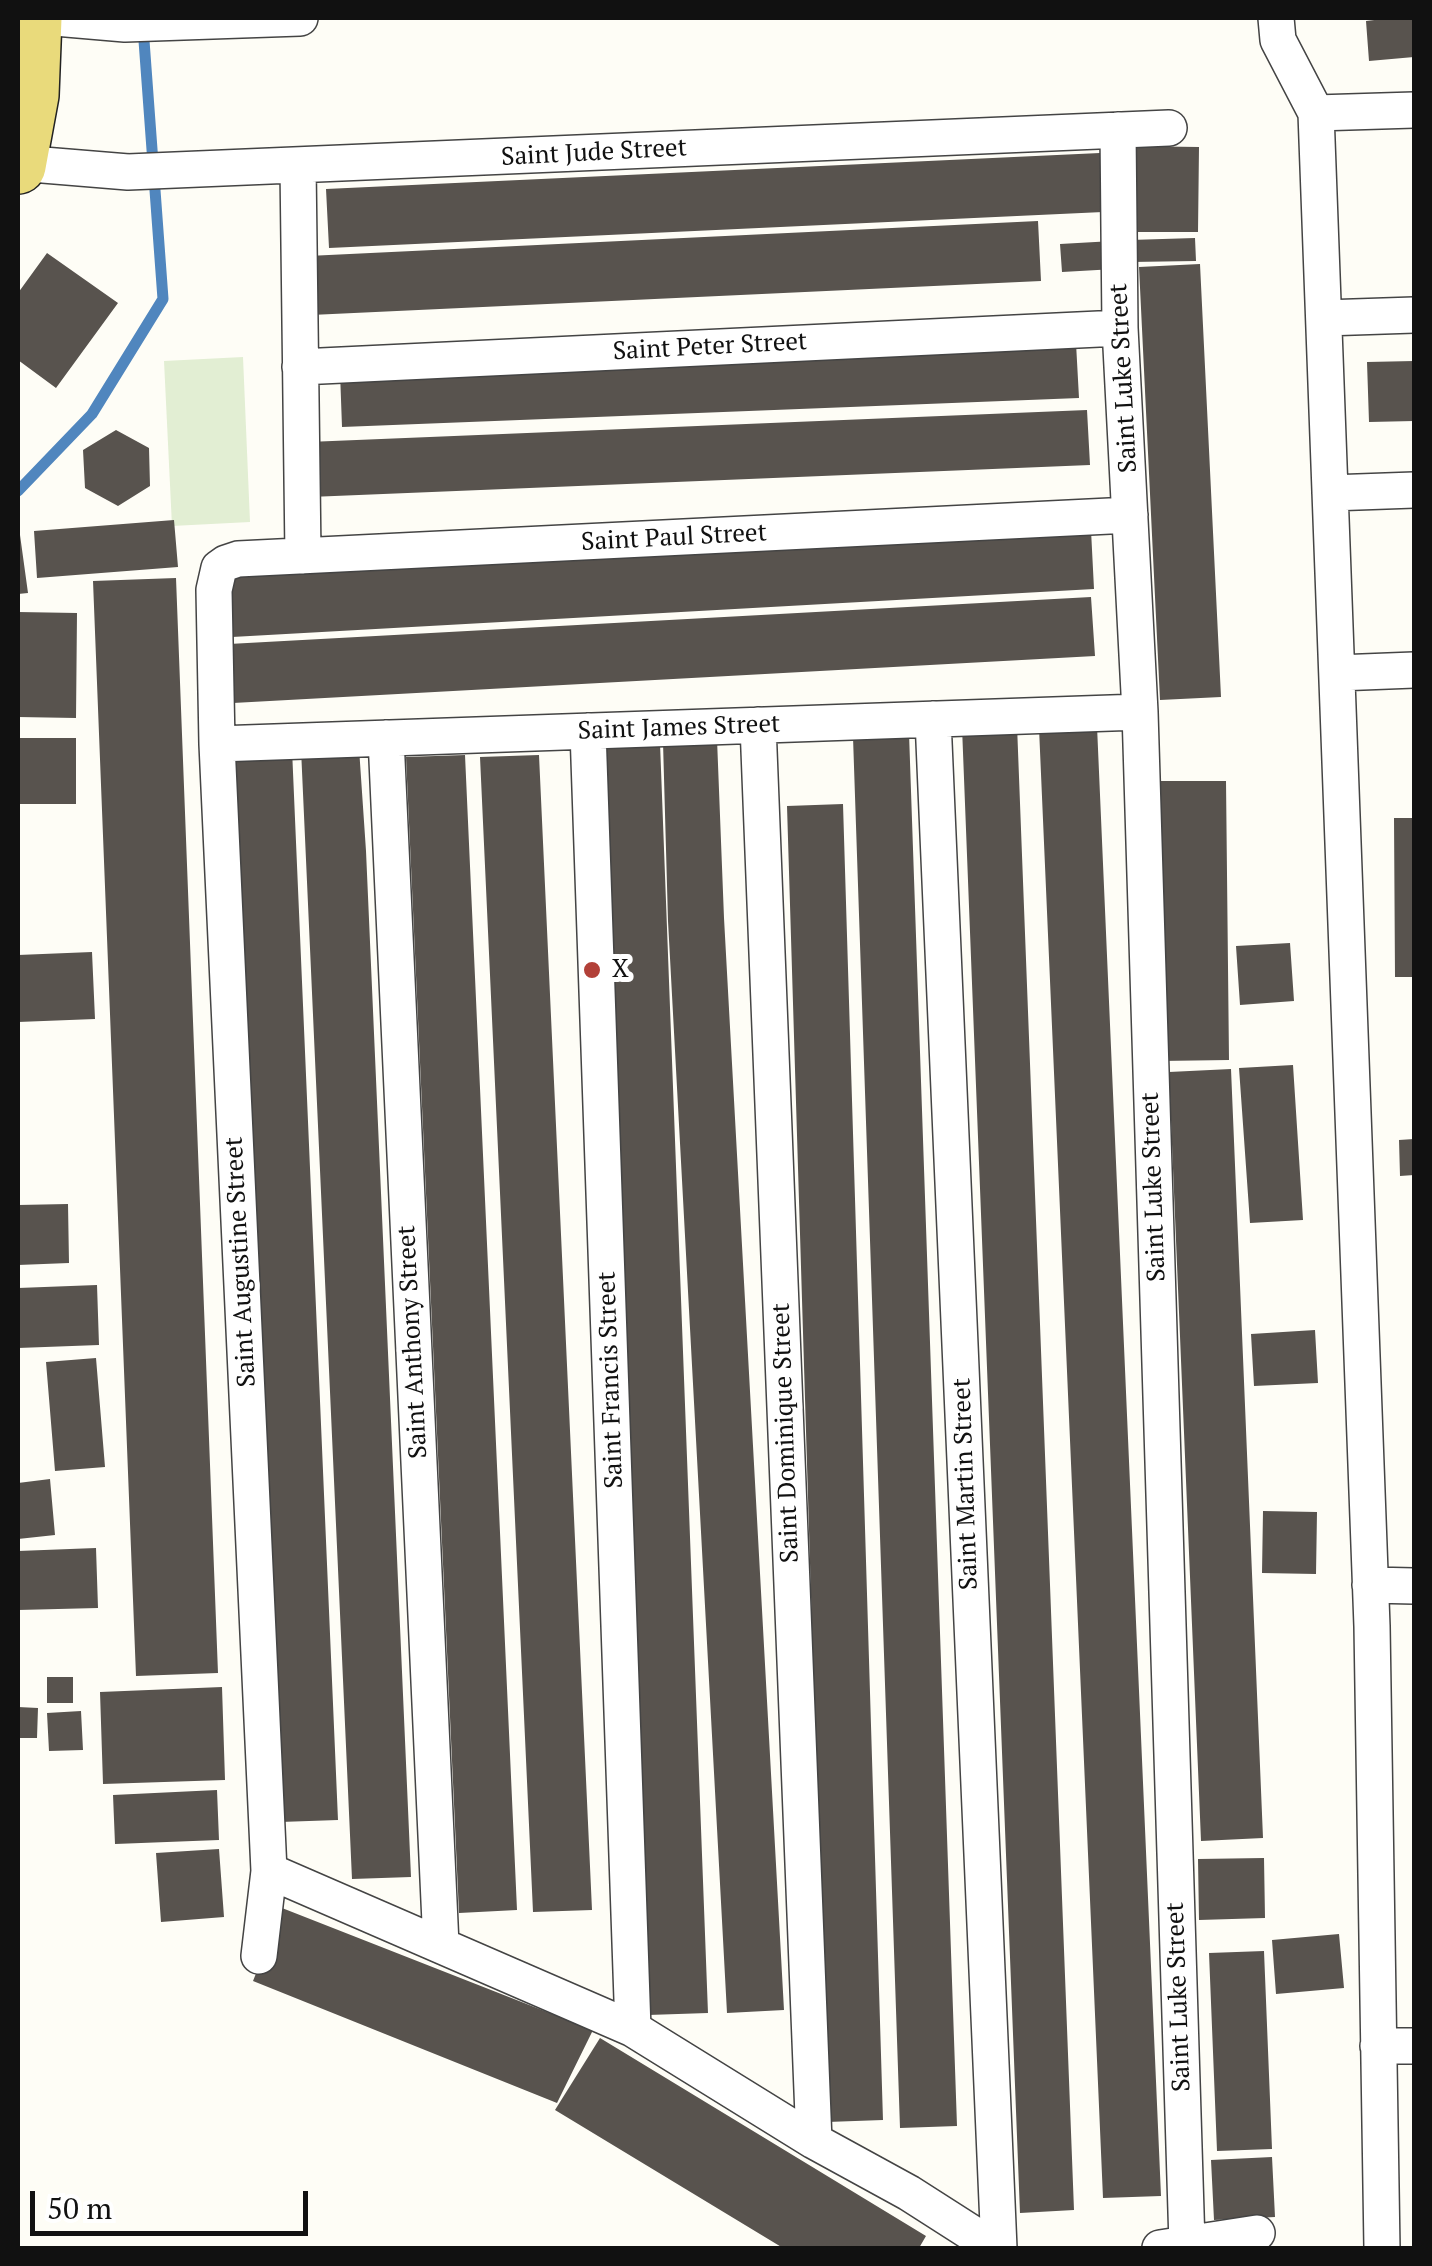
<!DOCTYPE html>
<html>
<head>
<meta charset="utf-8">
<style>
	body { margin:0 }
	#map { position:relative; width:1432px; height:2266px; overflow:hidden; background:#fefdf6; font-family:"PT Serif",serif }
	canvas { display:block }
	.frame { position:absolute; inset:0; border:20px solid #111; pointer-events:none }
	.scale { position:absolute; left:30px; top:2191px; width:278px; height:45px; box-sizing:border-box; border:5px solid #111; border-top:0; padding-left:12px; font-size:30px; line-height:35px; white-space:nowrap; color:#111; -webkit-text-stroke:8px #fff; paint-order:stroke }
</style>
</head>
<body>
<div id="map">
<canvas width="1432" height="2266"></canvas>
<div class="frame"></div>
<div class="scale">50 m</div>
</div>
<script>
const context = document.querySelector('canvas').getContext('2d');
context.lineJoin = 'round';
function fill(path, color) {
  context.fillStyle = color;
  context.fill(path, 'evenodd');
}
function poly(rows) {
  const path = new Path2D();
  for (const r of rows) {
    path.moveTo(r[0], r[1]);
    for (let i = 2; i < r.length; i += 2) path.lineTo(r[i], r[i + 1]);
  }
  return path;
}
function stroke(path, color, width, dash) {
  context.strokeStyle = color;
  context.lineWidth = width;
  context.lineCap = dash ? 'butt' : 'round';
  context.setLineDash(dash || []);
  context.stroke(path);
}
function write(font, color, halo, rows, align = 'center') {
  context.font = font + ' "PT Serif",serif';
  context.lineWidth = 10;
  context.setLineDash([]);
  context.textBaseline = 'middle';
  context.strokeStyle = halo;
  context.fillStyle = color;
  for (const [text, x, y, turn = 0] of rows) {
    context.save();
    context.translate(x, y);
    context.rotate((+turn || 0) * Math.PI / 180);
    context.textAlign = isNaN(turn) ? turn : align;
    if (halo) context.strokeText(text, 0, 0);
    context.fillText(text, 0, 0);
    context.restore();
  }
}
fill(poly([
	[243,357,250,522,172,526,164,361]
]), '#e2eed3');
stroke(poly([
	[18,491,92,414,163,299,143,27]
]), '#5086be', 11);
fill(poly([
	[1391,18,1414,18,1414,57,1369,61,1366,21],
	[1127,146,1199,147,1198,232,1127,232],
	[1100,153,1103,212,329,248,326,189],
	[1038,221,1041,281,311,315,308,256],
	[1195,238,1196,261,1131,262,1130,240],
	[1113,241,1115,269,1062,272,1060,244],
	[47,253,118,303,56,388,18,360,18,293],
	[1200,264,1221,697,1160,700,1139,267],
	[1076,343,1079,398,342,427,340,372],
	[1414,361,1414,421,1369,422,1367,362],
	[1087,410,1090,465,310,497,308,442],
	[116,430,149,448,150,486,118,506,85,488,83,450],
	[174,520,178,567,37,578,34,531],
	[1091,530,1094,589,232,637,229,577],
	[20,535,28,593,18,594,18,536],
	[176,578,218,1673,136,1676,93,581],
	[1091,597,1095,656,233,703,229,644],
	[18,612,77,613,76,718,18,717],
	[1017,725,1074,2210,1020,2213,962,727],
	[1097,726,1161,2196,1103,2198,1039,728],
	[909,733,957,2126,900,2128,853,737],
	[19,738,76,738,76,804,19,804],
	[717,739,724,918,784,2010,727,2013,668,921,663,742],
	[660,743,708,2013,648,2015,601,745],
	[359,748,366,851,411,1877,352,1879,301,749],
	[292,749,338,1820,280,1822,233,751],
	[465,755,517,1910,459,1913,406,757],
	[539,755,592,1910,533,1912,480,757],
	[1157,781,1226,781,1229,1060,1160,1061],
	[843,804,883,2120,827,2122,787,806],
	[1394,818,1414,818,1414,977,1395,977],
	[1290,943,1294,1001,1240,1005,1236,946],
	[92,952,95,1019,18,1022,18,955],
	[1293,1065,1303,1220,1250,1223,1239,1068],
	[1231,1069,1263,1838,1201,1841,1169,1072],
	[1414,1139,1414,1175,1400,1176,1399,1140],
	[68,1204,69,1263,18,1265,18,1205],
	[97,1285,99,1345,18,1348,18,1288],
	[1315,1330,1318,1383,1254,1386,1251,1334],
	[96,1358,105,1467,55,1471,46,1362],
	[50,1479,55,1535,18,1539,18,1483],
	[1263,1511,1317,1512,1316,1574,1262,1573],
	[96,1548,98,1608,18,1610,18,1551],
	[47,1677,73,1677,73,1703,47,1703],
	[222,1687,225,1780,103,1784,100,1692],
	[18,1707,38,1708,37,1738,18,1738],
	[81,1711,83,1750,49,1751,47,1713],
	[217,1790,219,1840,115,1844,113,1795],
	[219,1849,224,1917,161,1922,156,1853],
	[1264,1858,1265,1918,1199,1920,1198,1859],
	[282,1908,593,2030,557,2103,253,1981],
	[1339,1934,1344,1988,1276,1994,1272,1940],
	[1264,1951,1272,2149,1217,2151,1209,1953],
	[600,2038,926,2236,919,2248,783,2248,555,2110],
	[1272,2157,1275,2217,1214,2220,1211,2160]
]), '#58534e');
const minor = poly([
	[55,18,125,24,300,18],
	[1276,18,1278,40,1316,113,1372,1626,1382,2248],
	[1316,113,1414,110],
	[1118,130,1120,328,1140,712,1187,2244],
	[19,163,128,172,1169,128],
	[298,166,303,556],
	[1324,318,1414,315],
	[300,367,1120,328],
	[1330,493,1414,490],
	[1337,673,1414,670],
	[933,719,999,2248],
	[758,725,814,2141],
	[588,731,633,2029],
	[386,738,441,1945],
	[217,744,1140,712],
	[1370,1585,1414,1586],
	[269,1871,633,2029,814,2141,909,2193,995,2248],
	[259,1956,269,1871,217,744,214,590,219,568,226,563,238,559,1130,515],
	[1378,2046,1414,2046],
	[1160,2248,1257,2233]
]);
const primary = poly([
	[18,166,31,95,34,18]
]);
stroke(minor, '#444', 38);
stroke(primary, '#222', 58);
stroke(minor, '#fff', 35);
stroke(primary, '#e9da7b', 55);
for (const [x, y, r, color] of [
	[592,970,10,"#b24038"]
]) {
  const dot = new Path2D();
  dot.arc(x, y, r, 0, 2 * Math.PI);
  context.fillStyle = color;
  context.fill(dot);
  stroke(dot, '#fff', 4);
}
write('25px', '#111', '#fff', [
	["Saint Jude Street",594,153,-3],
	["Saint Peter Street",710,347,-3],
	["Saint Luke Street",1124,378,-93],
	["Saint Paul Street",674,538,-3],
	["Saint James Street",679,728,-2],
	["Saint Luke Street",1154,1187,-92],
	["Saint Augustine Street",241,1262,-93],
	["Saint Anthony Street",413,1342,-93],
	["Saint Francis Street",611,1380,-92],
	["Saint Dominique Street",786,1433,-92],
	["Saint Martin Street",966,1484,-92],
	["Saint Luke Street",1179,1997,-92]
]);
write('25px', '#111', '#fff', [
	["X",612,970]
], 'left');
</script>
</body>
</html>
